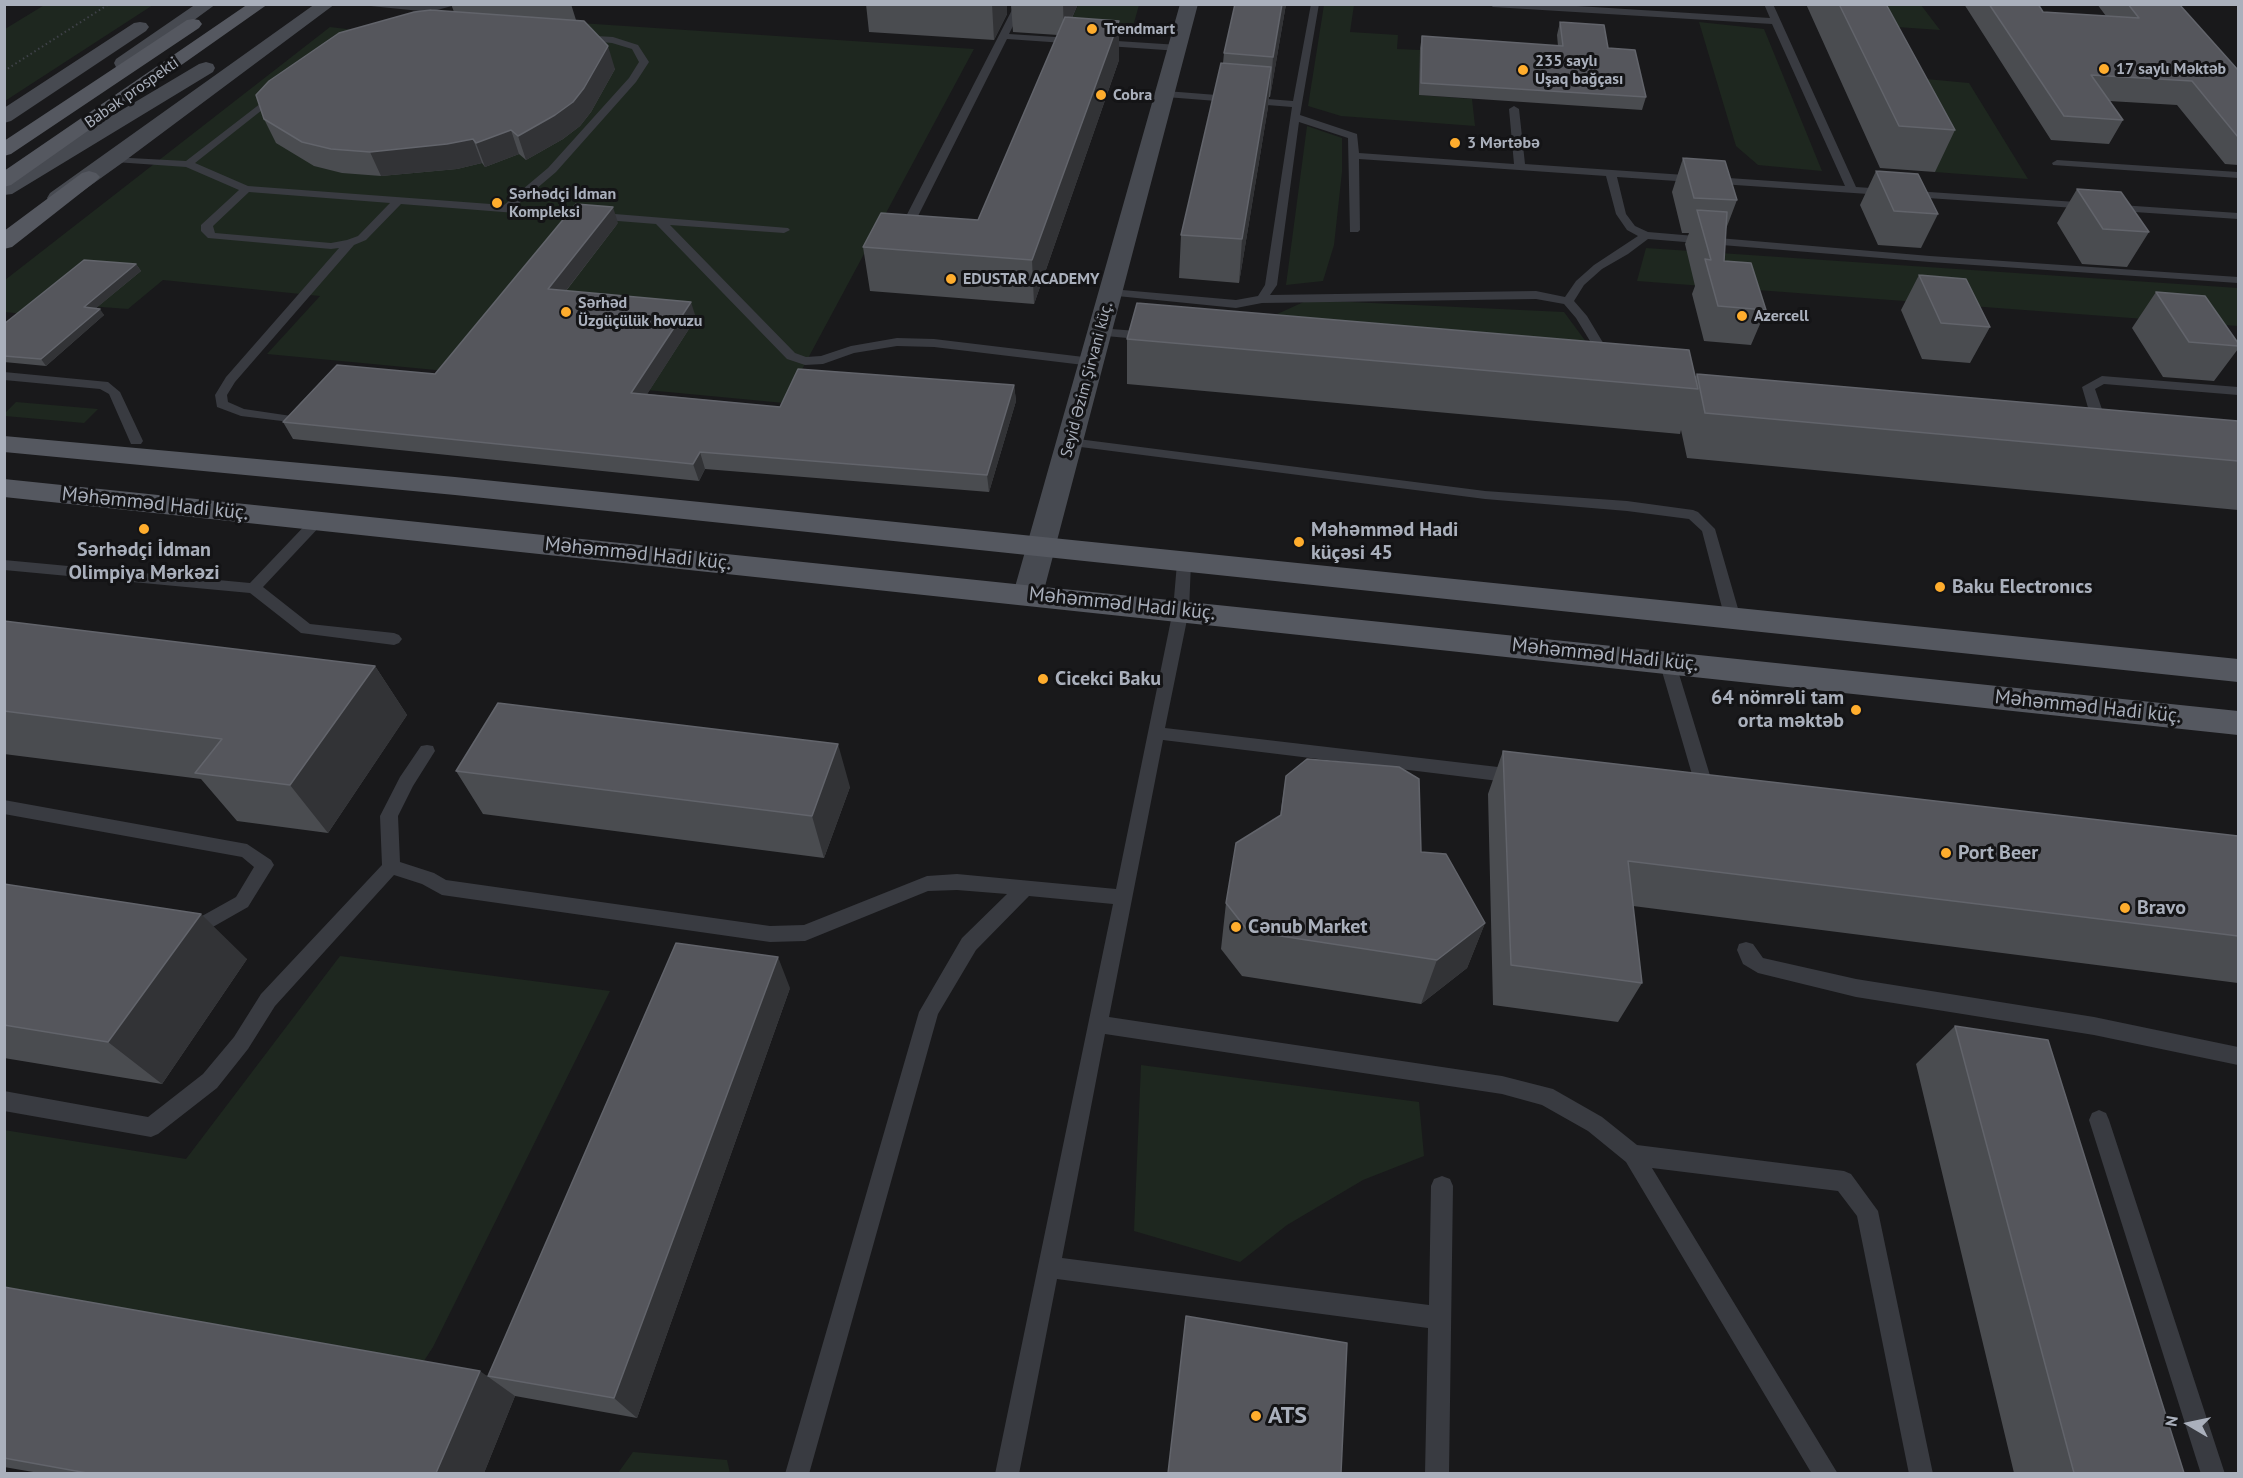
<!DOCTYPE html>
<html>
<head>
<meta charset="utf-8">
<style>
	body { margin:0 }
	#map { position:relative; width:2243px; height:1478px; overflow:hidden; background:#19191b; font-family:"PT Sans",sans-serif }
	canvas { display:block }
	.frame { position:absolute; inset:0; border:6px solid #aab0bc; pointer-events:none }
	.north { position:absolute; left:2159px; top:1394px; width:60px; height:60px; -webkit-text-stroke:4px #141416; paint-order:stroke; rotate:279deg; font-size:16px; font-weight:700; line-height:24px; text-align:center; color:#aab0bc }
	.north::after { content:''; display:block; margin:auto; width:21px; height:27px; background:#aab0bc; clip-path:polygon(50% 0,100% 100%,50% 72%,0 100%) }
</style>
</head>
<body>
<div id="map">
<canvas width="2243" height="1478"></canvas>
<div class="frame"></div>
<div class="north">N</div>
</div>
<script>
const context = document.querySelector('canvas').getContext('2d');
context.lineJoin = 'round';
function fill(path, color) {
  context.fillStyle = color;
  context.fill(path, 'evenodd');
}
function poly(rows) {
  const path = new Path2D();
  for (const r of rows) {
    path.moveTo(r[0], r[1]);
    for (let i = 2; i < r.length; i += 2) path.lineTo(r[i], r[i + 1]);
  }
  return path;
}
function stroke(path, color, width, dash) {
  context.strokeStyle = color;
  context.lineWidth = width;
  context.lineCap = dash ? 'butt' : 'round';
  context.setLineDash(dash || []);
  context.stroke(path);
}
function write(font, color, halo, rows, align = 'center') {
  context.font = font + ' "PT Sans",sans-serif';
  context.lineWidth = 6;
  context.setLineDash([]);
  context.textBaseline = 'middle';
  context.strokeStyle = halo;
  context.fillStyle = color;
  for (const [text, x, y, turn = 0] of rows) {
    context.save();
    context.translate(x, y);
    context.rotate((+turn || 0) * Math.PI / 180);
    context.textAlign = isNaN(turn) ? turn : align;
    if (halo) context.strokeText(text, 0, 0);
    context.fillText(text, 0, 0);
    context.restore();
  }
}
fill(poly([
	[46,4,153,4,153,5,5,101,5,29],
	[1078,5,1139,5,1132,30,1069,25],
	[1324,5,1354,5,1350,32,1398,35,1397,49,1420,50,1419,95,1472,99,1475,126,1341,116,1308,106],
	[1850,5,1921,5,1940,30,1897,27,1926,79,1969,83,2028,179,1935,172],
	[443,14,974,49,784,403,267,354,320,296,163,280,128,309,48,303,34,315,5,312,5,280,330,27,363,31],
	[1699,22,1764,29,1822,171,1758,165,1736,146],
	[1307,126,1342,138,1342,172,1334,245,1323,281,1286,285],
	[1646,248,2238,288,2238,326,1637,281],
	[1308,300,1564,312,1598,358,1240,331],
	[16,402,98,409,84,423,5,416,5,413],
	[340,956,610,991,433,1347,413,1378,5,1305,4,1130,186,1159],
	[1141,1065,1419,1102,1424,1156,1363,1180,1287,1225,1240,1262,1134,1231],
	[633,1452,727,1460,730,1473,618,1473]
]), '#1e271f');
stroke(poly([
	[4,71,109,4]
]), '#3f4248', 2, [1.5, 3]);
fill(poly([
	[351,4,430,6,459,4,430,12,351,4],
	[1015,4,1024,4,1009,34,1179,45,1184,48,1179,51,1007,39,911,230,909,232,901,232,899,230,1015,4],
	[1311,4,1319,4,1300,115,1357,134,1359,153,1514,164,1509,109,1514,106,1519,109,1525,164,1845,186,1772,24,1493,7,1489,4,1545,4,1770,18,1764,4,1773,4,1856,187,2238,213,2238,219,1617,177,1626,214,1635,226,1648,232,1930,256,2238,277,2238,283,1930,262,1648,239,1628,254,1602,269,1584,285,1574,301,1587,316,1614,361,1608,365,1604,364,1576,318,1564,304,1536,299,1262,303,1236,308,1107,295,1105,293,1111,289,1236,300,1258,296,1265,285,1292,107,1166,97,1161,94,1166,91,1293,101,1311,4],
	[1299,122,1348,138,1350,232,1358,232,1360,230,1359,159,1606,176,1616,214,1627,230,1638,236,1594,265,1576,281,1565,297,1536,291,1270,295,1277,285,1299,122],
	[581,35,613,37,638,45,649,62,636,82,556,172,516,206,788,228,790,230,784,233,670,225,795,353,806,357,821,356,851,346,897,338,934,339,1092,358,1098,362,1092,366,934,347,897,346,854,353,823,364,805,365,787,359,656,224,401,204,366,240,354,245,235,382,227,395,228,402,244,409,298,417,300,420,298,423,241,416,217,407,215,395,226,377,339,248,331,249,208,238,201,231,201,225,239,190,186,167,115,162,110,159,111,157,186,161,278,90,283,93,281,95,195,163,248,186,504,205,548,168,629,78,639,62,632,49,612,43,578,40,578,36,581,35],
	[249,192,390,203,358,236,347,240,331,243,215,233,213,226,249,192],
	[2057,160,2238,172,2238,178,2053,165,2052,163,2057,160],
	[1099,328,1149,332,1155,336,1149,340,1095,335,1095,329,1099,328],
	[4,372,108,382,120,392,143,441,141,444,131,444,109,394,100,389,4,380,4,372],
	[2102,376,2238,387,2238,395,2104,384,2095,389,2105,418,2098,422,2091,418,2082,387,2102,376],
	[1070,438,1485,491,1627,501,1693,510,1698,512,1715,529,1741,619,1738,623,1733,624,1728,623,1725,619,1702,531,1689,519,1627,511,1485,499,1065,445,1063,442,1065,439,1070,438],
	[318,515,323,517,325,520,323,523,263,587,310,624,394,633,399,635,402,639,399,643,394,645,301,633,250,593,4,570,4,560,250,583,313,517,318,515],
	[1184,558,1191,563,1189,610,1165,728,1515,769,1521,771,1523,776,1521,781,1515,783,1163,740,1109,1017,1502,1076,1553,1089,1602,1117,1637,1145,1844,1171,1851,1174,1878,1211,1933,1474,1909,1474,1857,1216,1838,1191,1652,1168,1838,1474,1812,1474,1626,1162,1588,1131,1542,1105,1502,1094,1105,1034,1062,1258,1429,1305,1431,1186,1434,1179,1442,1176,1450,1179,1453,1186,1449,1474,1425,1474,1428,1328,1057,1279,1019,1474,995,1474,1113,904,1029,896,976,950,938,1014,809,1474,785,1474,919,1012,962,938,1007,894,957,890,928,891,805,941,770,942,442,895,422,884,394,875,275,1006,248,1049,217,1088,158,1134,151,1137,4,1111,4,1091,148,1117,203,1074,234,1037,261,994,382,865,380,816,400,777,421,746,427,745,433,746,435,751,413,786,398,816,400,862,434,873,446,880,770,926,804,925,927,876,957,874,1116,889,1173,610,1177,563,1184,558],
	[1667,655,1673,657,1675,661,1716,795,1713,800,1707,802,1701,800,1698,795,1659,661,1661,657,1667,655],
	[4,800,247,844,271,860,274,865,248,907,204,932,186,929,179,927,177,921,179,915,186,913,202,916,236,897,254,867,242,857,4,814,4,800],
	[1746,942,1753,944,1763,958,1856,979,2094,1017,2238,1047,2238,1065,2094,1035,1856,997,1758,973,1743,964,1737,950,1739,944,1746,942],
	[2099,1110,2106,1113,2109,1120,2225,1474,2201,1474,2089,1120,2092,1113,2099,1110]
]), '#393b41');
fill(poly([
	[196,4,216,4,130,67,116,67,114,63,116,59,196,4],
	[315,4,335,4,122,163,66,203,58,204,50,203,47,198,50,193,315,4],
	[1180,4,1198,4,1043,594,1039,601,1028,604,1017,601,1013,594,1180,4],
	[140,22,146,23,149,27,146,31,11,121,4,123,4,108,134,23,140,22],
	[206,62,213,64,215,68,213,72,12,194,4,195,4,180,199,64,206,62]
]), '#474a51');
fill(poly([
	[248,4,268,4,11,185,4,187,4,171,248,4],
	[193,19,199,20,202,24,199,28,11,154,4,156,4,141,187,20,193,19],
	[89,171,96,173,100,177,96,181,12,247,4,249,4,231,82,173,89,171],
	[4,436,455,477,2238,659,2238,682,455,495,4,452,4,436],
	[4,479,2238,711,2238,735,4,497,4,479]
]), '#555860');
fill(poly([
	[451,4,571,4,576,20,615,69,591,112,580,126,563,139,526,160,519,154,485,167,482,163,457,169,381,176,342,173,314,166,276,143,264,119,454,12],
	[866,4,1078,4,1072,18,1119,21,1119,60,1034,304,870,291,863,247,978,220,1058,35,1013,32,1011,5,1007,5,1007,14,994,40,869,32],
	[1286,4,1270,97,1269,97,1268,107,1239,283,1179,278,1181,235,1223,63,1224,53],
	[1806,4,1886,4,1955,130,1935,172,1880,168],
	[1964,4,2038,4,2043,12,2106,16,2097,4,2179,4,2238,70,2238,165,2225,164,2177,105,2109,101,2123,120,2109,144,2051,140],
	[1560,22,1608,48,1646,97,1642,110,1419,95,1420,48,1422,36,1558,46,1557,35],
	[1683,158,1737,200,1726,229,1724,261,1766,310,1751,345,1704,341,1692,294,1695,286,1685,244,1689,233,1682,233,1672,192],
	[1876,171,1938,214,1921,248,1878,245,1860,205],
	[2077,189,2149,232,2127,267,2082,264,2057,223],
	[618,223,566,291,696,318,647,394,780,407,1014,385,1016,401,989,492,705,469,699,481,293,439,283,422,435,374],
	[136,264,141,271,96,308,104,315,46,366,4,362,4,324],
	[1919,275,1990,327,1970,363,1922,359,1901,310],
	[2156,292,2238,343,2238,349,2214,381,2163,377,2132,328],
	[1127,339,1695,378,1697,374,2238,421,2238,510,1687,458,1681,430,1680,434,1127,384],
	[4,621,375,666,407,715,328,833,237,821,201,779,4,754],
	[1503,751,2238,836,2238,983,1633,906,1642,983,1618,1022,1493,1005,1488,794],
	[456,771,850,787,824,858,483,814],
	[1286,776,1421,852,1485,923,1467,968,1421,1004,1242,976,1221,949,1226,903,1280,816],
	[4,884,247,959,162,1084,4,1058],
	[790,988,637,1418,515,1396,484,1473,39,1473,4,1467,4,1287,488,1376],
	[1955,1026,2184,1473,2014,1473,1916,1064]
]), '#4a4c50');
fill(poly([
	[992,4,1007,4,1007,14,994,40],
	[1063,4,1078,4,1064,35],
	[1282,4,1286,4,1270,97,1273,57],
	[1119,21,1119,60,1034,304,1032,260],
	[608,46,615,69,591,112,580,126,563,139,526,160,518,136],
	[1271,67,1268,107,1239,283,1242,239],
	[511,130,519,154,485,167,476,143],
	[473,139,482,163,457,169,381,176,370,152],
	[613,207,618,223,554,306,548,289],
	[136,264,141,271,89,314,84,307],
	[691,302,696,318,637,410,631,393],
	[100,309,104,315,46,366,41,359],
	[1014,385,1016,401,989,492,987,475],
	[700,452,705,469,699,481,693,464],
	[375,666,407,715,328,833,290,785],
	[838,744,850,787,824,858,812,816],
	[201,914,247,959,162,1084,108,1042],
	[1485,923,1467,968,1421,1004,1437,960],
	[778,957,790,988,637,1418,614,1398],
	[480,1371,515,1396,484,1473,436,1473]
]), '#323336');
const building = poly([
	[1235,4,1282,4,1273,57,1224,53,1235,4],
	[1839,4,1886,4,1955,130,1899,126,1839,4],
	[1989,4,2038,4,2043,12,2139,18,2128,4,2179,4,2238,70,2238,137,2192,81,2091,75,2123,120,2064,116,1989,4],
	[431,10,584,21,608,46,584,88,573,102,555,115,518,136,511,130,476,143,473,139,447,144,370,152,331,149,302,142,264,119,256,95,269,81,339,33,414,12,431,10],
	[1065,17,1119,21,1032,260,863,247,881,213,978,220,1065,17],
	[1560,22,1604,25,1608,48,1635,50,1646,97,1421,83,1422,36,1563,46,1560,22],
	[1221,63,1271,67,1242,239,1181,235,1221,63],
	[1683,158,1725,161,1737,200,1694,198,1683,158],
	[1876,171,1918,174,1938,214,1894,211,1876,171],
	[2077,189,2121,192,2149,232,2103,229,2077,189],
	[576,204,613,207,548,289,691,302,631,393,780,407,798,369,1014,385,987,475,700,452,693,464,283,422,337,365,435,374,576,204],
	[1697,210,1727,212,1724,261,1751,263,1766,310,1718,306,1705,259,1711,260,1697,210],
	[84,260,136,264,84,307,100,309,41,359,4,356,4,324,84,260],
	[1919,275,1966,279,1990,327,1941,323,1919,275],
	[2156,292,2205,296,2238,343,2238,346,2189,342,2156,292],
	[1137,303,1689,350,1698,389,1127,339,1137,303],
	[1697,374,2238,421,2238,461,1705,413,1697,374],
	[4,621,375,666,290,785,195,773,222,739,4,711,4,621],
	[498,703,838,744,812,816,456,771,498,703],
	[1503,751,2238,836,2238,936,1628,861,1642,983,1511,965,1503,751],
	[1307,759,1399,767,1419,779,1421,852,1446,854,1485,923,1437,960,1248,931,1226,903,1236,843,1281,815,1286,776,1307,759],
	[4,884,201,914,108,1042,4,1025,4,884],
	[676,943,778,957,614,1398,488,1376,676,943],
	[1955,1026,2048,1040,2184,1473,2074,1473,1955,1026],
	[4,1287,480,1371,436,1473,87,1473,4,1458,4,1287],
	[1186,1316,1347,1343,1341,1473,1168,1473,1186,1316]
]);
fill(building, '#55565c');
stroke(building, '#62646b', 1.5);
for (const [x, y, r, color] of [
	[1092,29,6,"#ffad2d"],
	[2104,69,6,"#ffad2d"],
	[1523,70,6,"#ffad2d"],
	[1101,95,6,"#ffad2d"],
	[1455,143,6,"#ffad2d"],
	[497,203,6,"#ffad2d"],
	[951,279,6,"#ffad2d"],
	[566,312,6,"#ffad2d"],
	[1742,316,6,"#ffad2d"],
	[144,529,6,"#ffad2d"],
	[1299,542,6,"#ffad2d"],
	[1940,587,6,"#ffad2d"],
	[1043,679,6,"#ffad2d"],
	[1856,710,6,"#ffad2d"],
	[1946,853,6,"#ffad2d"],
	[2125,908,6,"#ffad2d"],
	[1236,927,6,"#ffad2d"],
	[1256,1416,6,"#ffad2d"]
]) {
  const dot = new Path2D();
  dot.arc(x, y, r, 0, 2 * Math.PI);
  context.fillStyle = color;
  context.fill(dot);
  stroke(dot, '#141416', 2);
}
write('bold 16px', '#aab0bc', '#141416', [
	["Trendmart",1104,29],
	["235 saylı",1535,61],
	["Uşaq bağçası",1535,79],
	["17 saylı Məktəb",2116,69],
	["Cobra",1113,95],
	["3 Mərtəbə",1467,143],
	["Sərhədçi İdman",509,194],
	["Kompleksi",509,212],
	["EDUSTAR ACADEMY",963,279],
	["Sərhəd",578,303],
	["Üzgüçülük hovuzu",578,321],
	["Azercell",1754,316]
], 'left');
write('16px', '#aab0bc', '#141416', [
	["Babək prospekti",132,93,-35],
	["Seyid Əzim Şirvani küç.",1087,380,-75]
]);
write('20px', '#aab0bc', '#141416', [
	["Məhəmməd Hadi küç.",155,504,6],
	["Məhəmməd Hadi küç.",638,554,6],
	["Məhəmməd Hadi küç.",1122,604,6],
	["Məhəmməd Hadi küç.",1605,655,6],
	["Məhəmməd Hadi küç.",2088,707,6]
]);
write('bold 20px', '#aab0bc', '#141416', [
	["Məhəmməd Hadi",1311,530],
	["küçəsi 45",1311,553],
	["Sərhədçi İdman",144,550,"center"],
	["Olimpiya Mərkəzi",144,573,"center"],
	["Baku Electronıcs",1952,587],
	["Cicekci Baku",1055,679],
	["64 nömrəli tam",1844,698,"right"],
	["orta məktəb",1844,721,"right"],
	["Port Beer",1958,853],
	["Bravo",2137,908],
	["Cənub Market",1248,927]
], 'left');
write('bold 24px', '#aab0bc', '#141416', [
	["ATS",1268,1416]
], 'left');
</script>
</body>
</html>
